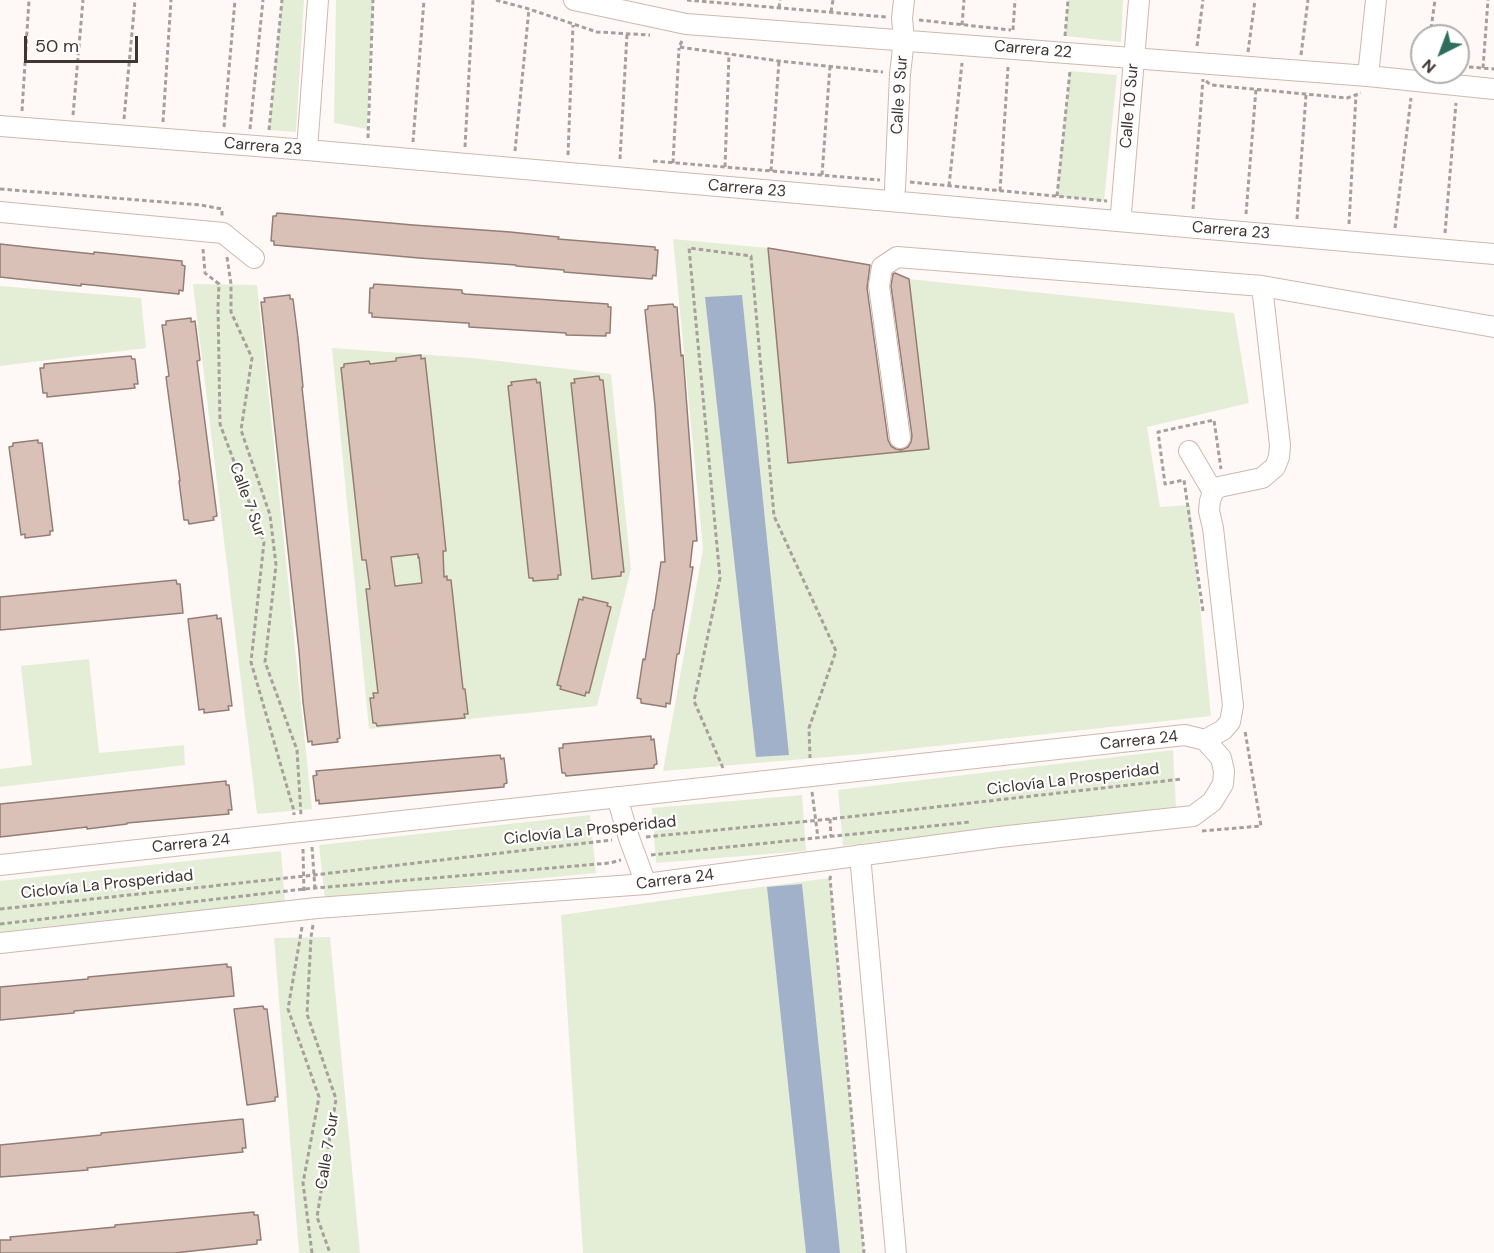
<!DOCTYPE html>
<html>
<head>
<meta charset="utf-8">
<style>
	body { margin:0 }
	#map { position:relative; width:1494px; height:1253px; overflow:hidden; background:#fef9f7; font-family:"DM Sans",sans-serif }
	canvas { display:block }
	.north { position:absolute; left:1410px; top:24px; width:60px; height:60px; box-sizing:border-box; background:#fff; border:2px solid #b2aead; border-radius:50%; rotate:222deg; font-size:16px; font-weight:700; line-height:24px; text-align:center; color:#3f3531 }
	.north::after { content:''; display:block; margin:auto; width:21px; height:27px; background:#2f6e5c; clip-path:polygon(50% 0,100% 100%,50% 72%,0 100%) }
	.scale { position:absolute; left:24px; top:36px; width:114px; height:27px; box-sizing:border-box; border:3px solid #3f3531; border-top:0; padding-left:8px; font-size:18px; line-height:21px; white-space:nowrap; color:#3f3531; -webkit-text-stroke:4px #fff; paint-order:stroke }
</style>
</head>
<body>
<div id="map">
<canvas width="1494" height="1253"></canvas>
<div class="north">N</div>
<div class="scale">50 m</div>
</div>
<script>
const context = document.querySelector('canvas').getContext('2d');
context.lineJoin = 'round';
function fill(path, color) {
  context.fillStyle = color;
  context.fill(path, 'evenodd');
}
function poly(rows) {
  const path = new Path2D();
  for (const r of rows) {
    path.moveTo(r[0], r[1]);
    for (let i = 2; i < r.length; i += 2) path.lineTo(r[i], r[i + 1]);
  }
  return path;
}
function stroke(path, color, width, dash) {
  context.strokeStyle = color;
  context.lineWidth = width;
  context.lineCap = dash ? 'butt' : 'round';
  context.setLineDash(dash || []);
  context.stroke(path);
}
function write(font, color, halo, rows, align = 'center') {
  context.font = font + ' "DM Sans",sans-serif';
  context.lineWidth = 4.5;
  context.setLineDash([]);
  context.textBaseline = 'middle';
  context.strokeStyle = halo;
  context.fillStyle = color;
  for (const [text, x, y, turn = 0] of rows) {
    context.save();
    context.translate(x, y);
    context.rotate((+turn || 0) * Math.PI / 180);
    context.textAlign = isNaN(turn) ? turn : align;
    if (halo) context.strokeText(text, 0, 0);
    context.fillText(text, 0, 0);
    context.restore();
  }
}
fill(poly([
	[282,0,304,0,296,132,269,130],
	[336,0,373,0,367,129,334,123],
	[1068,0,1123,0,1121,42,1065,36],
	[1070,71,1117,75,1104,201,1057,196],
	[673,239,768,248,788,463,929,448,909,279,1234,313,1249,403,1147,427,1160,507,1190,505,1211,716,863,754,663,771,703,549],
	[193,284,257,285,312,809,257,814],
	[0,286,141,298,146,348,0,366],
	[332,348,472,358,611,374,631,569,597,706,369,729],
	[421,355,421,359,425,358,429,398,426,398,396,361,396,358],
	[369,361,370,365,345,407,341,368,344,367,345,364],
	[536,379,537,383,540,383,545,421,513,425,508,386,512,385,511,382],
	[574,380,603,380,608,419,575,422,571,384,575,383],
	[608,428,613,467,580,471,576,432],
	[545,431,550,470,517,473,513,435],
	[614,484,619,523,587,527,582,488],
	[552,487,556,526,524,529,519,491],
	[441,512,446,550,443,551,443,555,419,557,418,554],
	[361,520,394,556,394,557,366,563,366,560,362,560,357,521],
	[619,533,624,572,621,572,621,576,597,579,592,575,587,536],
	[556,535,561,574,558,575,558,579,534,581,533,578,529,578,524,539],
	[446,576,447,580,451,580,455,619,418,584,422,583,422,579],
	[395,583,395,586,371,628,366,590],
	[584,597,608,603,607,606,610,608,601,646,570,637,579,600,583,600],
	[567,646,570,647,589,693,586,692,584,695,561,690,561,686,557,684],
	[413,689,416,722,377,726,376,723,373,722,370,698,374,697,374,693],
	[465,689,468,714,464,714,464,718,425,722,425,718],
	[89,659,99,753,184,745,185,765,0,787,0,769,32,765,21,666],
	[1173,750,1176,807,843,846,838,790],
	[802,795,806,851,656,863,652,808],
	[590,815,596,873,325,899,319,845],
	[281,851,285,901,0,932,0,881],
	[830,878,864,1253,583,1253,561,915,738,890],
	[330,937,360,1253,299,1253,274,938]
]), '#e4eed6');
fill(poly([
	[742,295,789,755,756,757,705,297],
	[802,884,840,1253,806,1253,767,887]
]), '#a1b1ca');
const building = poly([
	[277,213,413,225,510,232,559,237,558,239,655,247,655,250,658,250,656,276,653,275,652,279,613,276,564,272,564,270,516,266,516,265,419,258,274,245,274,241,271,241,273,216,276,216,277,213],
	[0,244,36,248,94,254,94,252,182,261,182,265,185,266,183,291,179,290,179,294,81,284,81,286,0,277,0,244],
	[768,248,870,265,867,288,888,440,891,446,896,449,901,450,908,447,911,442,912,436,891,286,893,274,895,273,909,279,929,449,788,463,768,248],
	[374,284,462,290,462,293,465,294,608,304,608,307,611,307,610,333,606,333,606,336,566,335,566,333,469,327,469,323,466,323,372,317,372,313,369,313,370,288,373,288,374,284],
	[290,295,290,299,293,299,298,338,303,387,302,387,340,738,337,739,338,742,312,745,312,741,308,742,303,702,299,651,261,302,265,302,264,298,290,295],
	[673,304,674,307,677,307,681,356,683,355,697,541,693,541,690,567,693,567,679,654,677,654,670,704,666,703,666,707,641,703,641,699,637,698,643,659,645,660,653,610,654,610,661,562,665,562,655,406,645,310,648,309,648,306,673,304],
	[191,318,191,322,195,321,200,360,197,361,217,516,213,517,214,520,189,524,188,520,184,520,179,481,180,481,166,377,169,376,162,325,166,325,166,321,191,318],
	[421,355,421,359,425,358,441,502,446,551,443,551,444,577,447,576,447,580,451,580,463,689,465,689,468,714,464,714,465,718,377,726,376,723,373,723,370,698,374,698,373,693,378,693,366,589,370,589,366,560,362,560,341,368,344,367,344,364,369,361,370,364,396,361,396,358,421,355],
	[418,554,418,558,419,557,422,583,395,586,391,557,418,554],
	[131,356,132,359,135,359,138,384,134,384,135,388,47,397,47,393,43,393,40,368,44,368,44,364,131,356],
	[599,376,600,380,603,380,624,572,621,572,621,576,592,579,571,383,575,383,574,379,599,376],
	[536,379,537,383,540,382,561,575,558,575,558,579,533,581,533,578,529,578,508,386,512,385,511,382,536,379],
	[38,440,38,443,42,443,53,531,50,531,50,535,25,538,25,534,21,535,9,447,13,446,13,443,38,440],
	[176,580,177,584,180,584,183,613,0,630,0,597,176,580],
	[583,597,608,603,607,606,611,607,589,693,586,692,585,696,560,689,561,686,557,685,579,599,583,600,583,597],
	[217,615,217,619,221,618,232,706,228,706,229,710,204,713,204,709,199,710,188,619,217,615],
	[651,736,651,740,654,739,657,764,654,765,654,768,566,776,565,773,562,773,559,748,563,748,563,744,651,736],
	[500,755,501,759,504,758,507,783,504,784,504,787,319,804,319,800,316,801,313,776,317,775,316,771,500,755],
	[226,781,226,785,229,785,232,810,228,810,229,814,127,823,127,824,87,829,87,827,0,837,0,804,226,781],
	[227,964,227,967,231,967,234,996,74,1011,74,1013,0,1020,0,987,88,979,88,977,227,964],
	[263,1006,264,1009,267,1009,278,1097,275,1097,275,1101,247,1105,234,1009,263,1006],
	[243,1119,246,1148,242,1148,243,1152,87,1168,88,1170,0,1177,0,1145,101,1135,101,1133,243,1119],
	[254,1212,254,1215,258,1215,261,1240,257,1240,257,1244,174,1253,0,1253,0,1240,11,1240,10,1237,115,1227,115,1225,254,1212]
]);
fill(building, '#dac1b7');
stroke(building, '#947d74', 1.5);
const minor = poly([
	[574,0,686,24,1368,76,1494,89],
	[1368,76,1376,0],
	[0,126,307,150,1494,254],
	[307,150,318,0],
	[895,189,900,74,904,40,902,18,904,0],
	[0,212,223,233,254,258],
	[1121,213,1139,0],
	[1262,286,1494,327],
	[900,438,879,286,882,267,897,257,1262,286,1280,445,1279,457,1275,467,1262,478,1219,487,1213,492,1210,501,1209,511,1213,528,1233,706,1230,722,1223,730,1205,740],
	[1189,451,1213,492],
	[617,797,629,838,646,884],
	[860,855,896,1253],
	[0,865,1185,735,1205,740,1221,758,1224,771,1223,784,1212,802,1193,816,999,837,646,884,317,908,0,943]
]);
stroke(minor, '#d0b7ad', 22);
stroke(poly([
	[496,0,529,9,597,32,650,35],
	[687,0,886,17],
	[779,8,780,0],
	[831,12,833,0],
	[919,20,1011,30],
	[962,25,964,0],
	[1013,30,1015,0],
	[1065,36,1068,0],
	[1430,36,1435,0],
	[682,41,679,47,779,61,883,72],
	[1197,46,1203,0],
	[1248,52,1255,0],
	[1301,55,1308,0],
	[1469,67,1494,69],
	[1483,68,1488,0],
	[1206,81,1211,85,1347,98,1361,93],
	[22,111,29,0],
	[73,115,83,0],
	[124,119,135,0],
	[163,122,171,0],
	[224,127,235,0],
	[250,129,263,0],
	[269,130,282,0],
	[368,138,373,0],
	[413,142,424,0],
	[465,147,473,0],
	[515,151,529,9],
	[568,155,573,25],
	[620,159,627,34],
	[653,161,880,180],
	[673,163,679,48],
	[725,167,729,54],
	[771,171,779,61],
	[822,175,830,66],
	[910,182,1107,201],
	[949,186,962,63],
	[0,189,201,205,222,209,222,218],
	[1000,191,1008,67],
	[1057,196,1070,71],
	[1193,209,1203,79],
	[1246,214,1256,89],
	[1297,219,1306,95],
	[1349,224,1356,95],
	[1395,228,1411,98],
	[1445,233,1456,103],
	[203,249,205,273,219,284,218,306,220,424,264,542,251,662,294,811,294,815],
	[227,257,231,284,231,312,252,358,241,430,270,515,276,565,265,662,297,750,301,815],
	[1203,611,1184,480,1165,484,1158,432,1214,420,1221,469],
	[723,768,694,701,720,578,689,248,751,256,774,516,836,651,809,728,810,758],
	[812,792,818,838],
	[830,819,831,837],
	[1202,831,1261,826,1245,731],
	[646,837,830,819,1182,779],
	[312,847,315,889],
	[303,849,304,893],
	[651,855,970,822],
	[831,876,830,878,864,1253],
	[0,909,314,875,612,840],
	[0,924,304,889,610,863,621,860],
	[313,925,311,937,307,1014,336,1099,317,1217,330,1253],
	[302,927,288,1009,319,1097,303,1183,312,1253]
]), '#a69f9c', 3, [4.5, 3]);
stroke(minor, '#fff', 20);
write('16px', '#3f3531', '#fff', [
	["Carrera 22",1033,50,5],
	["Calle 9 Sur",900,95,-86],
	["Calle 10 Sur",1130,106,-85],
	["Carrera 23",263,147,5],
	["Carrera 23",747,189,5],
	["Carrera 23",1231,231,5],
	["Calle 7 Sur",247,500,70],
	["Carrera 24",1139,741,-6],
	["Ciclovía La Prosperidad",1073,780,-7],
	["Ciclovía La Prosperidad",590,831,-6],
	["Carrera 24",191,844,-6],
	["Carrera 24",675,880,-7],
	["Ciclovía La Prosperidad",107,885,-6],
	["Calle 7 Sur",328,1151,-81]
]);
</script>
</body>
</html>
